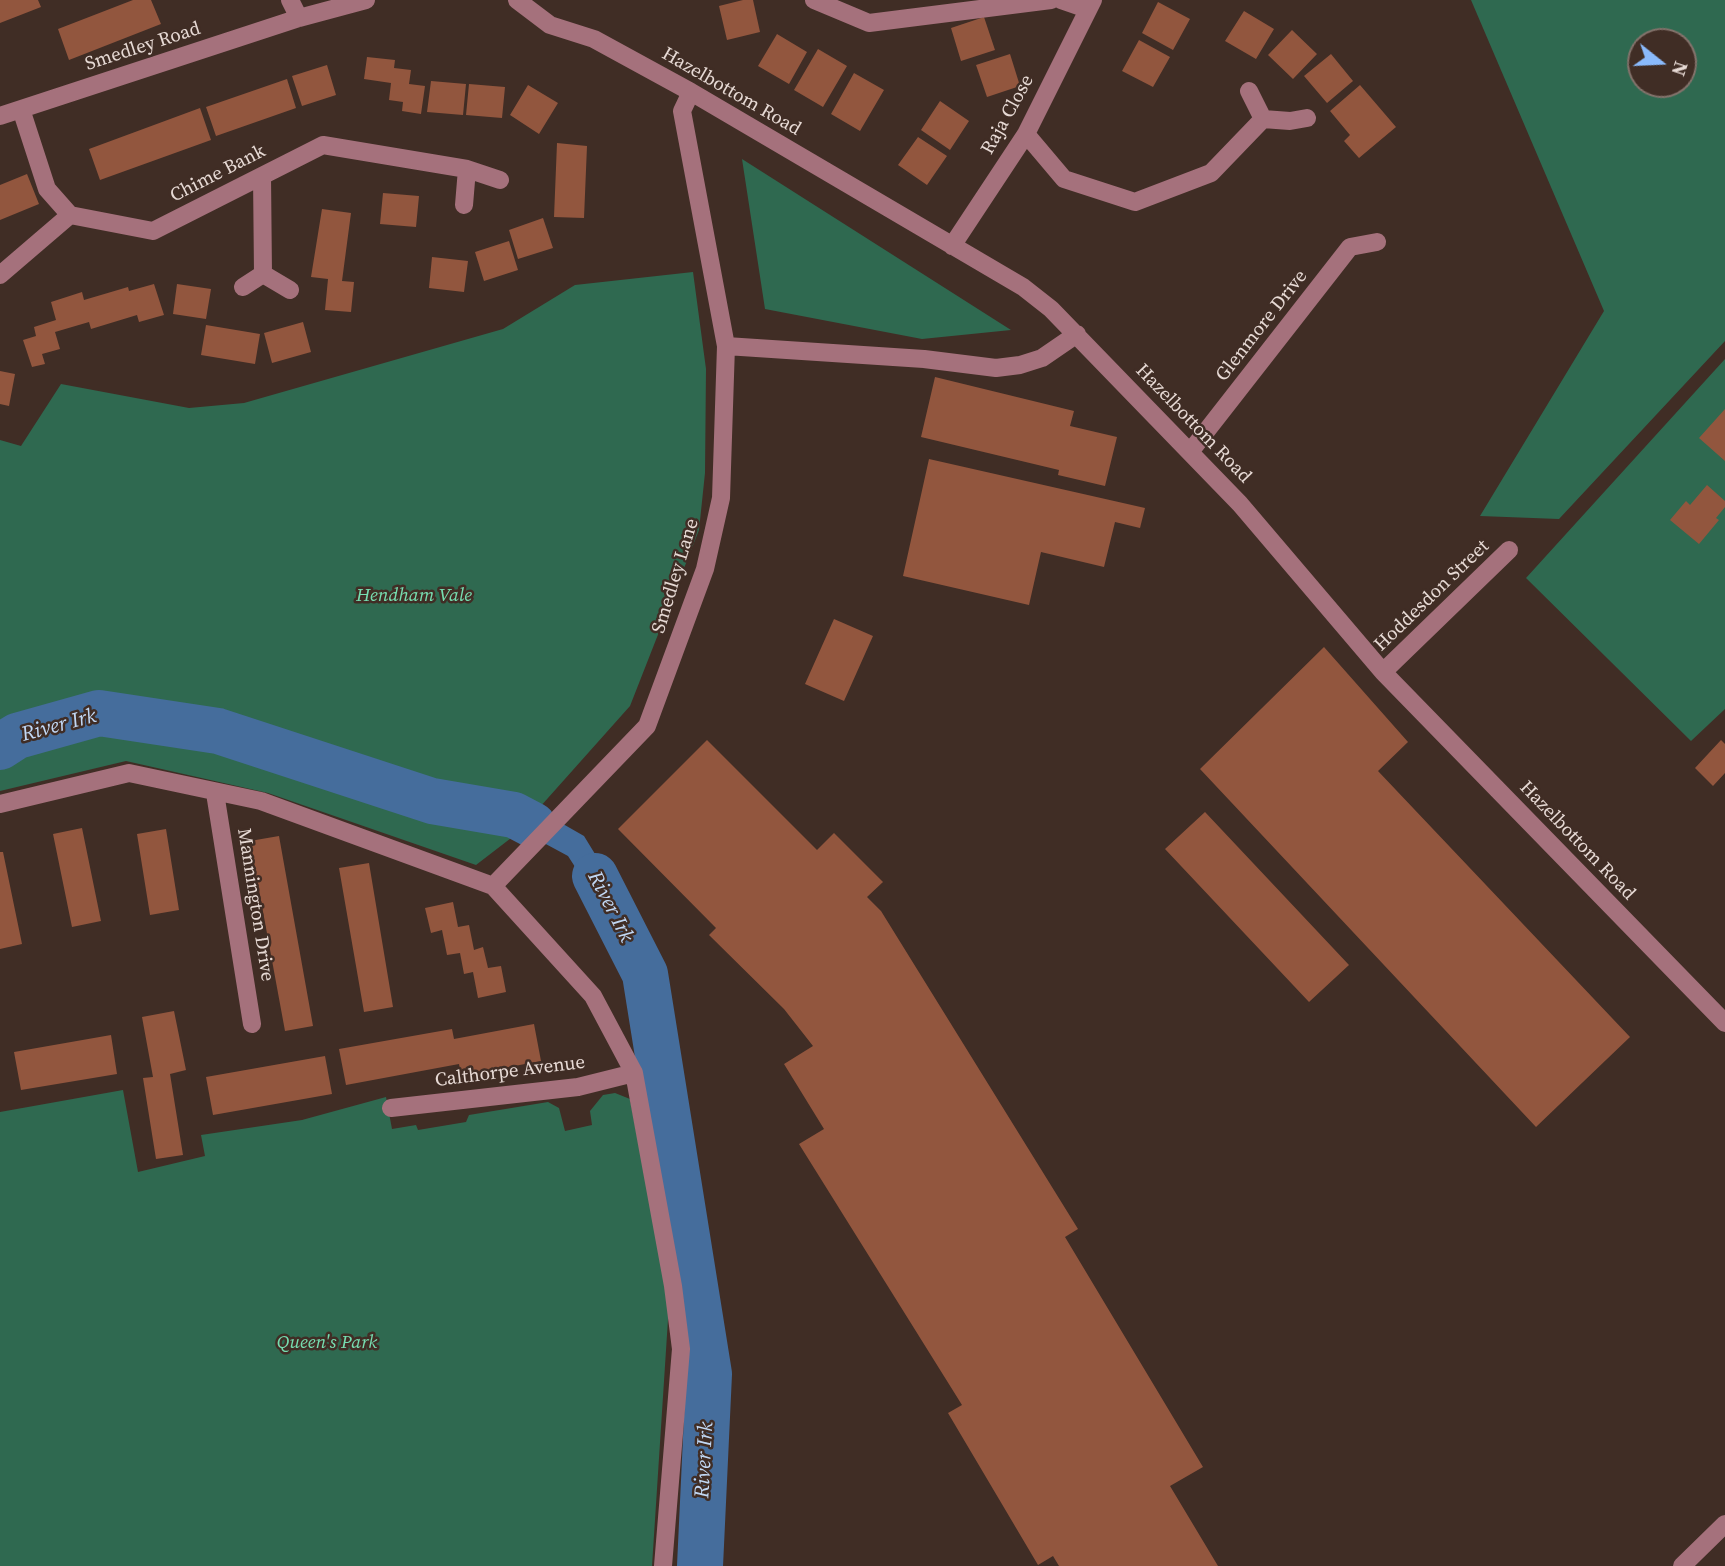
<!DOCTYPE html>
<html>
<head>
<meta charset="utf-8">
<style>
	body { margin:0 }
	#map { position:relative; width:1725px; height:1566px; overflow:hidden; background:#402d25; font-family:"Source Serif 4",serif }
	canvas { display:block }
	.north { position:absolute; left:1627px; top:28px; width:70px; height:70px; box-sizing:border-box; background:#402d25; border:2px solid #83726b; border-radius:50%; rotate:108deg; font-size:19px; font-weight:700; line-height:28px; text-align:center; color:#e7dad5 }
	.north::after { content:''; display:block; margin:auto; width:24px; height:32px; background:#8abafc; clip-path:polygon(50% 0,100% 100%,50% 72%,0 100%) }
</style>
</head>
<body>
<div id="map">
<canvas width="1725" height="1566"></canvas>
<div class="north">N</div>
</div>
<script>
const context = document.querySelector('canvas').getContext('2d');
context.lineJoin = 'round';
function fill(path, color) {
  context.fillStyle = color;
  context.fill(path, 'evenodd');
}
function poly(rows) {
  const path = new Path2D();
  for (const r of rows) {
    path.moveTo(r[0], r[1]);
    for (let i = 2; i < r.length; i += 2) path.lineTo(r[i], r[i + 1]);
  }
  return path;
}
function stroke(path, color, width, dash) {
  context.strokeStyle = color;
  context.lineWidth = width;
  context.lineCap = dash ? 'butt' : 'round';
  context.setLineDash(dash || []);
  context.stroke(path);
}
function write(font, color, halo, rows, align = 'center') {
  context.font = font + ' "Source Serif 4",serif';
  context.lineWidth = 5;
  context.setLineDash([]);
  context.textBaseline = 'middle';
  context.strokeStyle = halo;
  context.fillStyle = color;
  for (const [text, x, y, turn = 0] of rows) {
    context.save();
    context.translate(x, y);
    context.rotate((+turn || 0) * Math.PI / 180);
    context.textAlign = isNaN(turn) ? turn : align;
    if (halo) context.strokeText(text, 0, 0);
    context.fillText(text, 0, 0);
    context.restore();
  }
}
fill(poly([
	[1471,0,1725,0,1725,341,1559,519,1480,516,1604,311],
	[1641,42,1683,42,1683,84,1641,84],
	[742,159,1011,330,922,339,765,309],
	[693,272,706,369,705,473,699,530,630,706,515,835,476,865,268,793,126,761,0,791,0,440,21,446,61,384,189,408,244,403,503,329,575,285],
	[1725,359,1725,709,1691,741,1526,578],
	[123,1090,138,1172,205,1156,201,1135,302,1120,386,1097,392,1129,416,1125,418,1130,466,1122,469,1115,548,1102,559,1108,565,1131,592,1125,590,1111,603,1095,615,1093,630,1099,669,1304,652,1566,0,1566,0,1112]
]), '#2f6950');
fill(poly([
	[478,799,528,804,584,836,638,924,617,932,568,856,505,822,467,822]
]), '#456d9c');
stroke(poly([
	[0,747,17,736,99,713,218,731,432,801,514,815,533,825],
	[595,876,645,974,709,1374,700,1566]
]), '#456d9c', 46);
fill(poly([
	[0,0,38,0,41,7,0,23],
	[133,0,151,0,161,24,69,60,58,29],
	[743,0,753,0,760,32,727,40,719,6],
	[1158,2,1190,19,1173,50,1142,33],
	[1244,11,1274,29,1256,59,1225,41],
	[984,17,995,50,961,61,951,28],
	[1292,30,1317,54,1293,79,1268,55],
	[777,34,807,52,789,84,758,66],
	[1139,40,1170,57,1153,87,1122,71],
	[818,49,847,66,823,107,794,90],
	[1010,54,1020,86,987,97,976,65],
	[1331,54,1353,81,1327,103,1304,76],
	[367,57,395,60,394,68,411,70,409,84,425,86,421,114,402,111,403,102,389,100,391,83,364,79],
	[327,65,336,95,302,106,292,76],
	[854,73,884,90,860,131,831,114],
	[287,79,296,108,216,136,206,107],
	[431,81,466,84,463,115,427,112],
	[469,84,505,87,502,118,466,115],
	[528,85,558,103,539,134,510,115],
	[1360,85,1396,127,1359,158,1344,141,1350,135,1330,111],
	[940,101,969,121,950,150,921,130],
	[200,108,211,140,100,180,89,149],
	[918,137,947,156,927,185,898,165],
	[557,143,587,146,584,218,554,217],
	[27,174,39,204,0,220,0,185],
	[383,193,419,196,416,227,380,224],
	[322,209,351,213,342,281,354,282,351,312,325,310,328,279,311,277],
	[543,218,553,248,518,259,509,230],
	[509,241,518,270,484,281,475,252],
	[432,257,468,261,464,292,429,288],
	[154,284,164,315,139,322,137,315,91,329,89,322,55,332,60,349,42,354,45,364,32,367,23,340,36,336,34,327,56,320,51,302,82,292,84,300,128,287,129,291],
	[177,284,211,289,206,319,173,314],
	[303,322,311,352,272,363,264,333],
	[206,325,260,334,255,364,201,355],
	[0,371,15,374,9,406,0,404],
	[935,377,1074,411,1070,426,1117,437,1105,486,1058,475,1059,470,921,437],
	[1725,409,1725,461,1699,438],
	[929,459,1145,508,1140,528,1115,522,1104,567,1041,552,1029,605,903,576],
	[1707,485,1725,501,1725,507,1716,518,1719,520,1699,544,1670,520,1686,501,1690,505],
	[834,619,873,636,844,701,805,684],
	[1324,647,1408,742,1378,771,1630,1037,1536,1127,1200,769],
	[707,740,817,850,834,833,883,882,867,897,881,911,1078,1229,1065,1237,1203,1467,1170,1486,1218,1566,1059,1566,1053,1556,1038,1565,948,1413,962,1405,799,1144,824,1129,784,1064,813,1046,784,1009,709,935,716,928,618,829],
	[1721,740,1725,744,1725,773,1713,786,1695,768],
	[1205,812,1349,965,1309,1002,1165,849],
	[82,828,101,921,72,927,53,834],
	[166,829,179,910,150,915,137,834],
	[279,836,313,1026,285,1031,250,841],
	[0,852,3,852,22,944,0,949],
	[369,863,393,1007,364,1012,339,868],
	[453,902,458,927,469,925,474,950,483,947,488,968,501,966,506,992,478,998,473,972,464,974,460,953,447,955,442,930,431,933,425,908],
	[174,1011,186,1070,170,1074,183,1155,156,1159,143,1078,153,1077,142,1017],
	[534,1024,541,1061,461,1076,459,1064,346,1085,339,1049,452,1029,454,1039],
	[111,1035,117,1074,21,1090,14,1052],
	[325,1056,332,1094,213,1115,206,1077]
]), '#92563e');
stroke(poly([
	[290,0,299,18],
	[517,0,550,25,594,39,691,92,1023,287,1051,309,1240,504,1383,672,1725,1023],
	[814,0,869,23,1051,0],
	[1061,0,1087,9],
	[1249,91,1263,119],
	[21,109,47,189,70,215,153,231,323,145,467,169,500,180],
	[0,116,299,18,366,0],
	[1026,134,1064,179,1135,202,1211,173,1263,119,1290,121,1307,118],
	[262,176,263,274,290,290],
	[464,205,467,169],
	[952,246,1026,134,1093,0],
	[0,275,70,215],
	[243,287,263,274],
	[726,346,924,359,996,368,1020,365,1042,358,1077,334],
	[1190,452,1350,247,1377,242],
	[1383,672,1509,550],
	[215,793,252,1024],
	[0,804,129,773,261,801,493,886,593,996,634,1073,673,1286,681,1349,663,1566],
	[493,886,647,726,705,569,721,498,726,346,682,111,691,92],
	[391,1108,578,1087,634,1073],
	[1682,1566,1725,1524]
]), '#a5717c', 18);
write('19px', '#e7dad5', '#402d25', [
	["Smedley Road",143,47,-18],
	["Hazelbottom Road",731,92,30],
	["Raja Close",1008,115,-61],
	["Chime Bank",218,174,-27],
	["Glenmore Drive",1262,326,-52],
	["Hazelbottom Road",1193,424,46],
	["Smedley Lane",676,576,-73],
	["Hoddesdon Street",1432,596,-44],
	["Hazelbottom Road",1577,841,46],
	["Mannington Drive",255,905,81],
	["Calthorpe Avenue",510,1072,-7]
]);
write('italic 19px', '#76deb1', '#402d25', [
	["Hendham Vale",414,596],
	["Queen's Park",327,1343]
]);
write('italic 21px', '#c1d8f5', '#402d25', [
	["River Irk",59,726,-15],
	["River Irk",610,907,63],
	["River Irk",705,1460,-87]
]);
</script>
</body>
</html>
